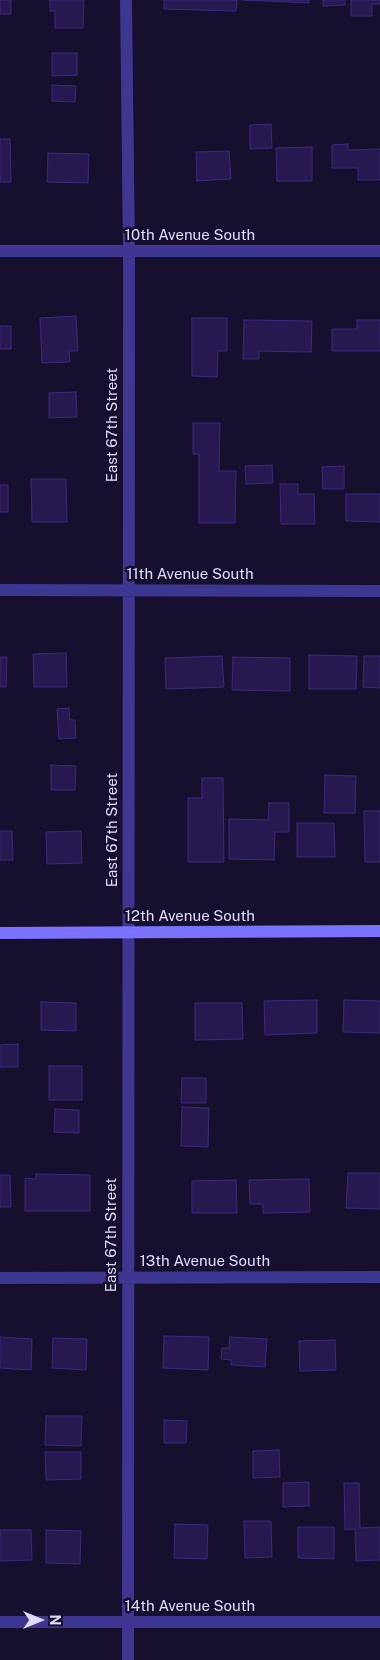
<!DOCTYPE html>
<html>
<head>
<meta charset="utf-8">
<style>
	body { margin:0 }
	#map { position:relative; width:380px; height:1660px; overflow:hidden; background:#160f2d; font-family:"Public Sans",sans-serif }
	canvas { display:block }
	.north { position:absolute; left:15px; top:1595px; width:50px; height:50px; -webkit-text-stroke:4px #160f2d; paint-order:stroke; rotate:90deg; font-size:14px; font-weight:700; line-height:20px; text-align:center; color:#e1dbff }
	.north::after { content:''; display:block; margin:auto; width:18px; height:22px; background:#e1dbff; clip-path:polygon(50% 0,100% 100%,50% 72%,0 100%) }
</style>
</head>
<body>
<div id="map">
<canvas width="380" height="1660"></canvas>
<div class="north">N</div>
</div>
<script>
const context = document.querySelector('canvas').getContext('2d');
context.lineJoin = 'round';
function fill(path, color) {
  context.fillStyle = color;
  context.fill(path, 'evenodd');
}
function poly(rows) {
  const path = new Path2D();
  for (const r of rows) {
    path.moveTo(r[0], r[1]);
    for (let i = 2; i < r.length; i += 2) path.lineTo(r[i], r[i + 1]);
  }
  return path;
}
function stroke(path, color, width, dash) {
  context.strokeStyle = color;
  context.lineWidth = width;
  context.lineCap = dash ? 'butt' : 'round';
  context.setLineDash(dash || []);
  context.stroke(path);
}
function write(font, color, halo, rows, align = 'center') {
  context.font = font + ' "Public Sans",sans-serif';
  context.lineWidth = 5;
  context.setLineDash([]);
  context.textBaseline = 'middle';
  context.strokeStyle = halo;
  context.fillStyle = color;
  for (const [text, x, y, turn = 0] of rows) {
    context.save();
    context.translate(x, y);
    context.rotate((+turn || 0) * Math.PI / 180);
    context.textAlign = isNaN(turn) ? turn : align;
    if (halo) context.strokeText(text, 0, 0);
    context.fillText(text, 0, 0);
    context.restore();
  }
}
const building = poly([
	[0,0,11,0,11,14,0,14,0,0],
	[50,0,84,0,83,28,55,28,55,11,50,11,50,0],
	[164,0,237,0,236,11,164,9,164,0],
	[244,0,309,0,309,3,244,0],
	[323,0,345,0,345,5,323,6,323,0],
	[351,0,380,0,380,4,372,4,372,16,351,16,351,0],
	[52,53,77,53,77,75,52,76,52,53],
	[52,85,76,86,75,102,52,101,52,85],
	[271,124,272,148,250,149,250,125,271,124],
	[0,139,10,139,11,182,0,182,0,139],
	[348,144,348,150,380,149,380,180,358,180,358,168,332,168,332,145,348,144],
	[312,147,312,181,277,181,276,148,312,147],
	[229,151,231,179,197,181,196,152,229,151],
	[48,153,89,154,88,183,47,182,48,153],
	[76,316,78,351,69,351,70,362,42,363,40,318,76,316],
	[192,318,227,318,227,351,218,351,217,377,192,376,192,318],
	[244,320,312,321,311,352,259,351,259,359,243,359,244,320],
	[357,320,380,320,380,351,332,351,332,329,357,329,357,320],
	[0,326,11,326,11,349,0,349,0,326],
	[76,392,77,417,49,418,49,393,76,392],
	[193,423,220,423,219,471,236,471,235,523,199,523,199,454,193,454,193,423],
	[272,465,273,483,246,484,245,466,272,465],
	[344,466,344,489,323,489,322,467,344,466],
	[31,479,66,479,67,522,32,522,31,479],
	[280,484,298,484,298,494,314,494,315,524,281,524,280,484],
	[0,485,8,485,8,512,0,512,0,485],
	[346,494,380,494,380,522,346,521,346,494],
	[66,653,67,687,34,687,33,654,66,653],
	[309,655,357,656,356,689,309,689,309,655],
	[222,656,224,687,166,689,165,658,222,656],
	[364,656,380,656,380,688,363,687,364,656],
	[0,657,7,657,6,687,0,687,0,657],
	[233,657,290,658,290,691,232,690,233,657],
	[69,708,70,720,75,720,76,738,59,739,57,709,69,708],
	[51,765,76,766,75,790,51,790,51,765],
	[325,775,356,776,355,813,324,813,325,775],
	[202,778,223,778,224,862,188,862,188,798,202,798,202,778],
	[269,803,289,803,289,832,275,832,274,860,229,859,229,819,268,820,269,803],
	[364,811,380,811,380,862,365,862,364,811],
	[297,823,334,823,335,857,297,857,297,823],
	[0,831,12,831,13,860,0,860,0,831],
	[81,831,82,863,47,864,46,832,81,831],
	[317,1000,317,1033,265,1035,264,1001,317,1000],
	[344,1000,380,1001,380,1033,343,1032,344,1000],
	[41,1002,76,1003,76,1031,41,1030,41,1002],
	[195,1003,242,1003,243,1039,195,1040,195,1003],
	[18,1044,18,1067,0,1067,0,1045,18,1044],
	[49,1066,82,1066,82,1100,49,1100,49,1066],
	[182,1078,206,1078,206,1103,181,1103,182,1078],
	[182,1107,209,1108,208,1147,181,1146,182,1107],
	[55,1109,79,1110,79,1133,54,1132,55,1109],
	[348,1173,380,1173,380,1209,346,1208,348,1173],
	[36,1174,90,1175,90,1211,25,1211,25,1178,36,1179,36,1174],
	[0,1175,10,1175,11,1207,0,1207,0,1175],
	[309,1179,310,1212,263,1213,263,1204,250,1204,249,1180,309,1179],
	[236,1180,237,1213,192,1213,192,1181,236,1180],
	[164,1336,209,1337,208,1370,163,1368,164,1336],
	[0,1337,32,1339,31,1370,0,1368,0,1337],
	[230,1337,267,1339,265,1367,231,1365,231,1360,221,1359,222,1348,229,1348,230,1337],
	[53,1338,87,1339,86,1370,52,1368,53,1338],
	[335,1340,336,1370,300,1371,299,1341,335,1340],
	[46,1416,82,1416,81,1446,45,1445,46,1416],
	[164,1420,187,1421,186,1443,164,1443,164,1420],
	[279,1450,280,1477,253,1478,253,1451,279,1450],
	[45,1452,81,1452,81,1479,46,1480,45,1452],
	[309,1482,309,1506,283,1507,283,1483,309,1482],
	[344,1483,359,1483,360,1528,380,1527,380,1560,356,1561,355,1529,345,1530,344,1483],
	[244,1521,271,1521,272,1557,245,1558,244,1521],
	[175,1524,208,1525,207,1559,174,1558,175,1524],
	[298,1527,334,1527,334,1559,298,1558,298,1527],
	[0,1530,31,1530,32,1560,0,1561,0,1530],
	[46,1530,81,1531,80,1564,46,1563,46,1530]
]);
fill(building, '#271950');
stroke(building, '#3e297e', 1);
stroke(poly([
	[126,0,129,251,128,1660],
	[0,251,380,251],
	[0,590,380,591],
	[0,1278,380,1277],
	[0,1622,380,1622]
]), '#3e3691', 12);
stroke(poly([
	[0,933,380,931]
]), '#7d72ff', 12);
write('15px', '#e1dbff', '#160f2d', [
	["10th Avenue South",190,235],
	["East 67th Street",112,425,-90],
	["11th Avenue South",190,574],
	["East 67th Street",112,830,-90],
	["12th Avenue South",190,916],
	["East 67th Street",111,1235,-90],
	["13th Avenue South",205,1261],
	["14th Avenue South",190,1606]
]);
</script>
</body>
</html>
